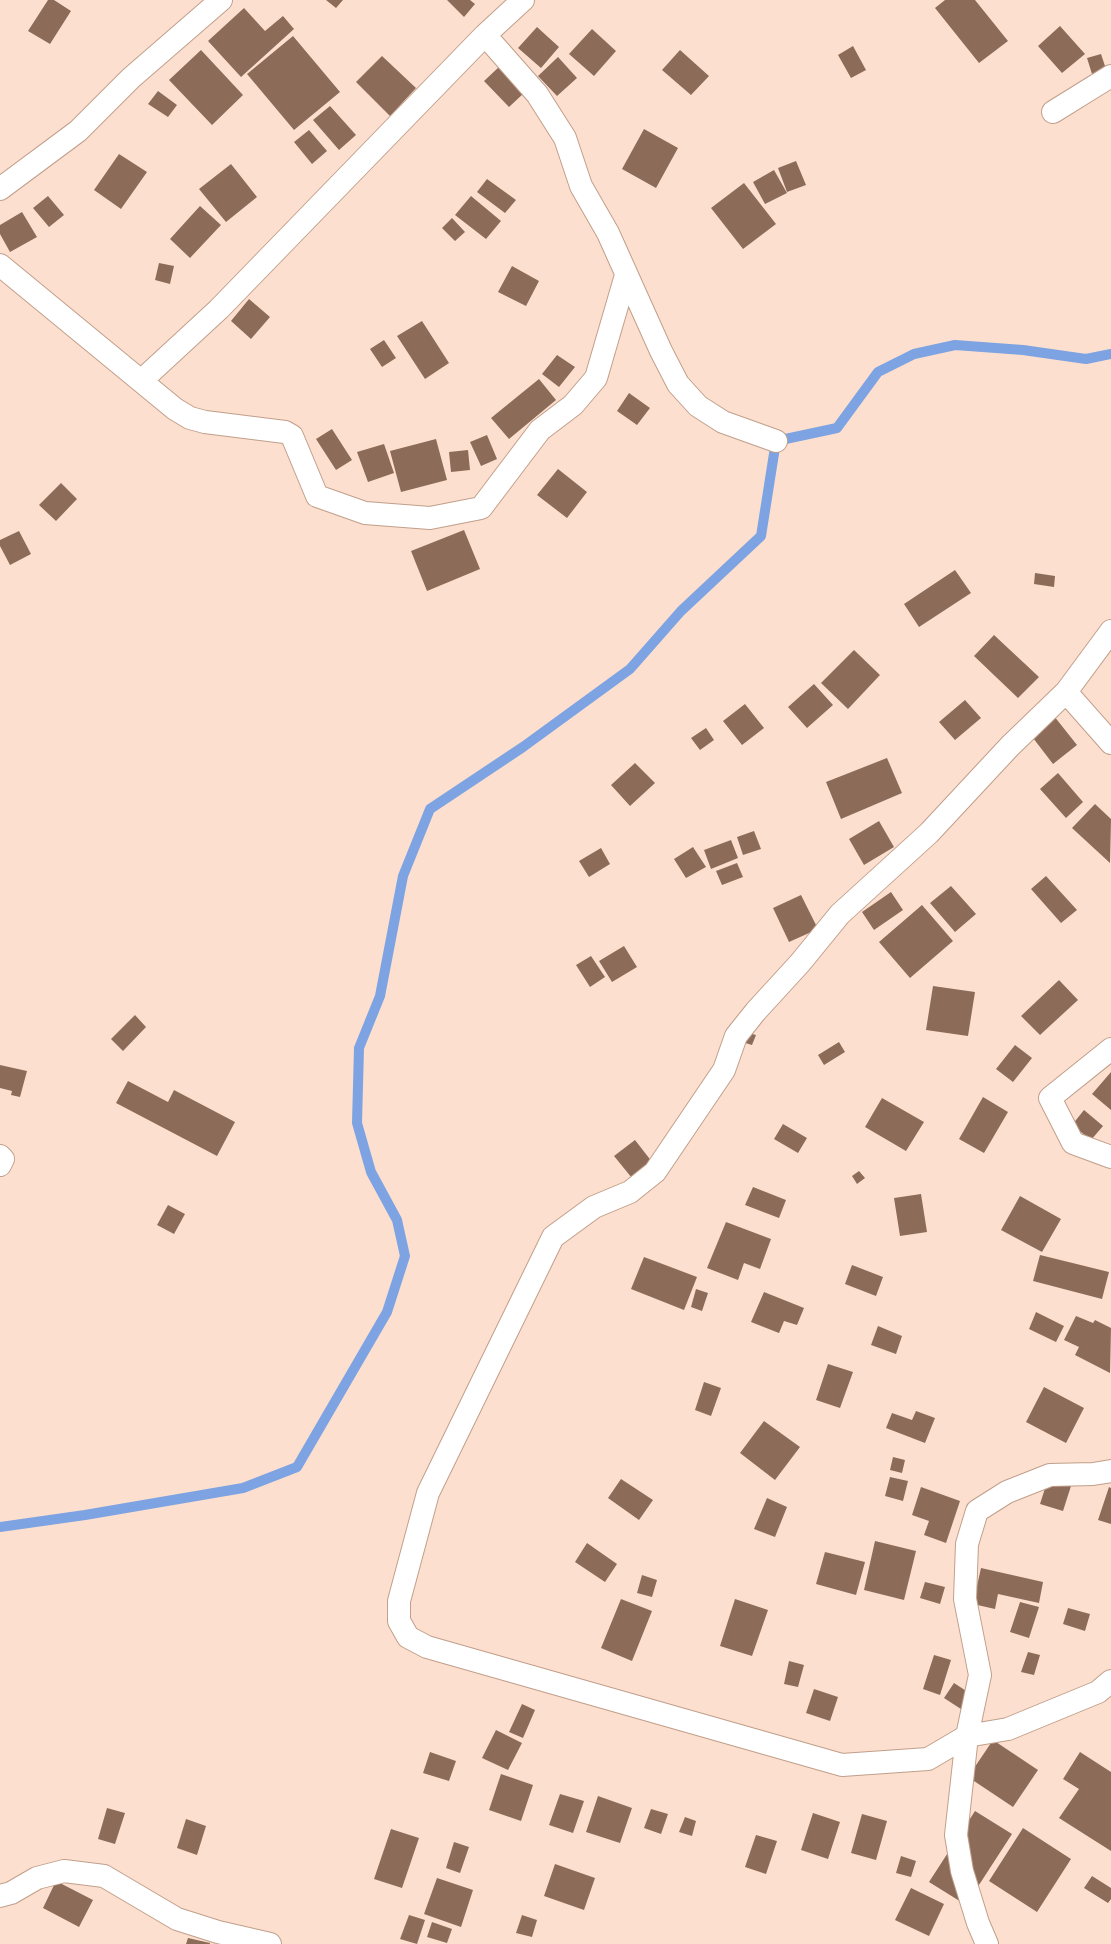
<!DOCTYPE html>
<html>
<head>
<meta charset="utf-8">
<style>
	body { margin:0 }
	canvas { display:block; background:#fcdfce }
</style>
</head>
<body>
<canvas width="1111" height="1944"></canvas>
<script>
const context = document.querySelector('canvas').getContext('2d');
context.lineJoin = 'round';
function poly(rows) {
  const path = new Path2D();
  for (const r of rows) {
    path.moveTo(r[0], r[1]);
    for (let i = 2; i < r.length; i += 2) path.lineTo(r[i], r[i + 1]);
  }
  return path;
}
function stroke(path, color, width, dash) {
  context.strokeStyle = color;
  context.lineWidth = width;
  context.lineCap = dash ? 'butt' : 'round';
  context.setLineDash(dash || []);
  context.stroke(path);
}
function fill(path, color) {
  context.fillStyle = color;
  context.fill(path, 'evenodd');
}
stroke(poly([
	[0,1527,85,1515,243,1488,297,1467,387,1312,405,1256,397,1220,371,1172,357,1123,359,1048,380,996,403,876,430,809,523,747,630,669,681,611,761,536,776,441,837,428,878,372,914,354,955,345,1023,350,1086,359,1111,354]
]), '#7ea3e2', 10);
fill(poly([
	[48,0,54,0,71,11,50,44,28,31],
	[326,0,343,0,336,8],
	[447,0,470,0,475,4,464,17],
	[945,0,975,0,1008,41,979,63,935,8],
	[244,8,265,31,283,16,294,29,241,77,208,41],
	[1060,26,1085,54,1062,73,1038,46],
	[537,27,559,47,541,68,518,48],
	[592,29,616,51,594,76,569,54],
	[293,36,340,92,294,130,247,74],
	[853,46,866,70,851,78,838,55],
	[201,50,243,95,212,125,169,80],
	[680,50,709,76,691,95,662,70],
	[1101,54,1106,69,1092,74,1087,58],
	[382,56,416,88,390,116,356,82],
	[558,57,577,78,557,96,538,76],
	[499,67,524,93,509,107,484,81],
	[158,91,177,105,168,117,148,104],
	[330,106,356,135,339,150,313,120],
	[644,129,678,148,656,188,622,169],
	[309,130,327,151,312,164,294,142],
	[119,154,147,172,121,209,94,190],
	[796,161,806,185,787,192,778,168],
	[231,164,257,197,226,222,199,189],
	[774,170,787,193,765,204,753,182],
	[487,179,516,200,505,213,477,192],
	[744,183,776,224,743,249,711,208],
	[48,196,64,215,49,227,33,208],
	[471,196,501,221,486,239,455,215],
	[200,206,221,225,190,258,170,239],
	[22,212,37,237,10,252,0,234,0,225],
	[452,218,465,232,455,241,442,228],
	[159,263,174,266,170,284,155,280],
	[512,266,539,281,526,306,498,292],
	[249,299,270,317,251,339,231,321],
	[422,321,449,363,425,379,397,336],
	[384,340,396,358,382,367,370,349],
	[557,355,575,367,559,387,542,374],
	[539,379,556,400,509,439,491,418],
	[629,393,650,408,637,425,617,411],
	[332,429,352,460,336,470,316,439],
	[487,435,497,459,481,466,470,442],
	[436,439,447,480,401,492,390,451],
	[384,444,394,473,368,482,357,452],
	[468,450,470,470,451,472,449,452],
	[558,469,587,492,567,518,537,495],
	[61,483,77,499,56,521,39,505],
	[464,530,480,569,427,591,411,551],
	[19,531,31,554,10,565,0,546,0,540],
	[955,570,971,593,919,627,904,604],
	[1035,573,1055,576,1054,587,1034,584],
	[994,635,1039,677,1018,698,974,656],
	[854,650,880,675,848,709,821,683],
	[814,684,833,705,807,728,788,707],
	[965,700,981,718,955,740,939,722],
	[745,704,764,728,742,745,723,721],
	[1054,716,1077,745,1053,764,1030,734],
	[706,728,714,740,700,750,691,738],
	[887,758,902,793,841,819,826,782],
	[635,763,655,783,630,806,611,785],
	[1058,773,1083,802,1066,818,1040,789],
	[1095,804,1111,819,1110,863,1072,828],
	[879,821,894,847,864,865,849,839],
	[754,831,761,849,743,855,737,837],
	[731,840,738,858,711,869,704,850],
	[693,847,706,867,686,878,674,859],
	[601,848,610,864,589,877,579,861],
	[737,863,743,877,722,885,716,871],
	[1046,876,1077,910,1061,923,1031,889],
	[951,886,976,914,955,932,930,903],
	[891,892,903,910,874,930,862,912],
	[801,895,818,929,789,942,773,908],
	[922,905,953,941,910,978,879,942],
	[624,946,637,967,612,982,599,961],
	[591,956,605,977,590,987,576,965],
	[1059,980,1078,1000,1040,1035,1021,1016],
	[933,986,975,992,968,1036,926,1030],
	[135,1015,146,1027,123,1051,111,1039],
	[745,1032,756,1035,752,1045,742,1042],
	[839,1042,845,1052,824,1065,818,1055],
	[1015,1045,1032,1058,1013,1082,996,1069],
	[0,1065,27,1071,20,1097,11,1095,12,1091,0,1088],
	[1111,1072,1111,1110,1092,1094],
	[128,1081,168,1102,174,1090,235,1122,217,1156,116,1103],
	[983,1097,1008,1112,984,1153,959,1139],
	[882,1098,924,1122,906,1151,865,1127],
	[1084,1110,1103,1126,1091,1140,1072,1125],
	[783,1124,807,1138,798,1153,774,1139],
	[635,1140,656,1167,636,1183,614,1156],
	[859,1171,865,1178,857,1184,852,1176],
	[753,1187,786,1200,779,1218,745,1205],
	[921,1194,927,1232,900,1236,894,1198],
	[1020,1196,1061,1219,1042,1252,1001,1230],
	[168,1205,185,1214,174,1234,157,1225],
	[726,1222,771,1239,760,1269,744,1263,738,1280,707,1268],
	[1040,1255,1109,1272,1102,1299,1033,1281],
	[644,1257,697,1277,684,1310,631,1289],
	[852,1265,883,1277,876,1296,845,1284],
	[696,1289,708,1293,702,1311,691,1307],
	[764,1292,804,1308,797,1325,784,1321,779,1333,751,1322],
	[1036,1312,1064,1326,1056,1342,1029,1329],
	[1076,1316,1093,1323,1095,1320,1111,1328,1110,1373,1075,1355,1079,1347,1064,1340],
	[878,1326,902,1336,896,1354,871,1345],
	[828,1364,853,1372,840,1408,816,1400],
	[704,1382,721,1388,711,1416,695,1410],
	[1044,1387,1084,1408,1066,1443,1026,1422],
	[916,1411,935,1418,925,1443,886,1428,892,1413,912,1420],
	[764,1421,800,1447,775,1480,740,1453],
	[893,1457,905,1460,902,1473,890,1470],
	[890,1477,908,1481,903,1501,885,1496],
	[621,1479,653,1500,639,1520,608,1498],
	[1048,1479,1071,1486,1063,1511,1040,1504],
	[921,1487,960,1501,946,1543,924,1535,929,1521,912,1515],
	[1109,1487,1111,1488,1111,1524,1098,1520],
	[767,1498,787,1507,775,1537,754,1529],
	[875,1541,916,1551,904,1600,864,1590],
	[587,1543,617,1564,605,1582,575,1562],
	[825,1552,865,1562,856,1595,816,1584],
	[981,1568,1043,1582,1039,1603,998,1594,995,1609,973,1604],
	[642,1575,657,1580,652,1597,637,1593],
	[925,1582,945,1587,940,1604,920,1598],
	[621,1599,652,1611,632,1661,601,1648],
	[735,1599,768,1610,752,1656,720,1646],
	[1020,1602,1039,1607,1029,1638,1010,1632],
	[1068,1608,1090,1614,1085,1631,1063,1624],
	[1028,1652,1040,1655,1034,1675,1021,1672],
	[934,1655,951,1660,940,1695,923,1689],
	[789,1661,804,1665,798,1687,784,1684],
	[954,1683,974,1696,964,1711,944,1698],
	[814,1689,838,1697,830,1721,806,1713],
	[522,1704,535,1710,523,1738,509,1732],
	[496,1730,522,1743,508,1770,482,1758],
	[993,1740,1038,1770,1013,1807,968,1777],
	[430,1752,456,1761,449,1781,423,1773],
	[1080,1752,1111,1772,1111,1851,1059,1818,1079,1789,1063,1779],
	[501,1774,533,1785,521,1821,489,1810],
	[560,1794,584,1801,573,1833,549,1825],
	[598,1796,632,1808,620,1843,586,1832],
	[107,1808,125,1813,115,1844,98,1839],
	[651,1809,668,1814,661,1834,644,1828],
	[975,1811,1012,1834,966,1905,929,1882],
	[813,1813,840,1822,828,1859,801,1850],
	[862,1814,887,1821,876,1860,851,1853],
	[685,1817,696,1821,692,1836,679,1832],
	[186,1819,206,1826,197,1855,177,1848],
	[1023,1828,1071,1859,1037,1912,989,1881],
	[391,1829,419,1838,402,1888,374,1879],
	[756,1835,777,1841,766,1874,745,1867],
	[454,1842,469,1847,460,1873,446,1868],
	[901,1856,916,1861,911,1877,896,1873],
	[555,1864,595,1878,584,1910,544,1896],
	[1092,1876,1111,1888,1111,1899,1108,1903,1084,1888],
	[437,1878,473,1890,461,1927,424,1914],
	[56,1881,93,1900,79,1927,43,1908],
	[911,1888,944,1904,929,1936,895,1920],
	[409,1915,425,1920,417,1944,400,1939],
	[522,1915,537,1920,532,1937,516,1933],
	[432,1922,452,1929,447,1943,427,1937],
	[188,1938,210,1943,210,1944,186,1944]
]), '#8c6c59');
const minor = poly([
	[485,35,537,94,565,138,581,186,608,233,661,351,678,384,698,406,723,422,776,441],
	[1053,112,1111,76],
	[0,189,78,131,131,78,221,0],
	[0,265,175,409,190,418,205,422,285,432,292,436,317,496,365,513,430,518,481,508,540,430,573,405,596,378,626,275],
	[141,381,219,309,485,35,523,0],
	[1111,631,1066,692,1010,746,929,833,840,914,800,963,756,1011,736,1036,724,1070,655,1172,630,1192,594,1207,553,1237,428,1493,399,1601,399,1621,408,1637,427,1647,842,1765,928,1759,967,1736,1008,1729,1098,1692,1111,1681],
	[1066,692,1111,743],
	[1111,1049,1050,1098,1073,1143,1111,1157],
	[0,1156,3,1159,0,1165],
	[0,1896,11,1893,37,1878,64,1871,104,1876,177,1919,218,1932,270,1944],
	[987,1944,978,1923,962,1871,956,1835,967,1736,980,1675,965,1599,967,1544,977,1511,1007,1492,1050,1475,1093,1474,1111,1471]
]);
stroke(minor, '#c19f8b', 24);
stroke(minor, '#fff', 22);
</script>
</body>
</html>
